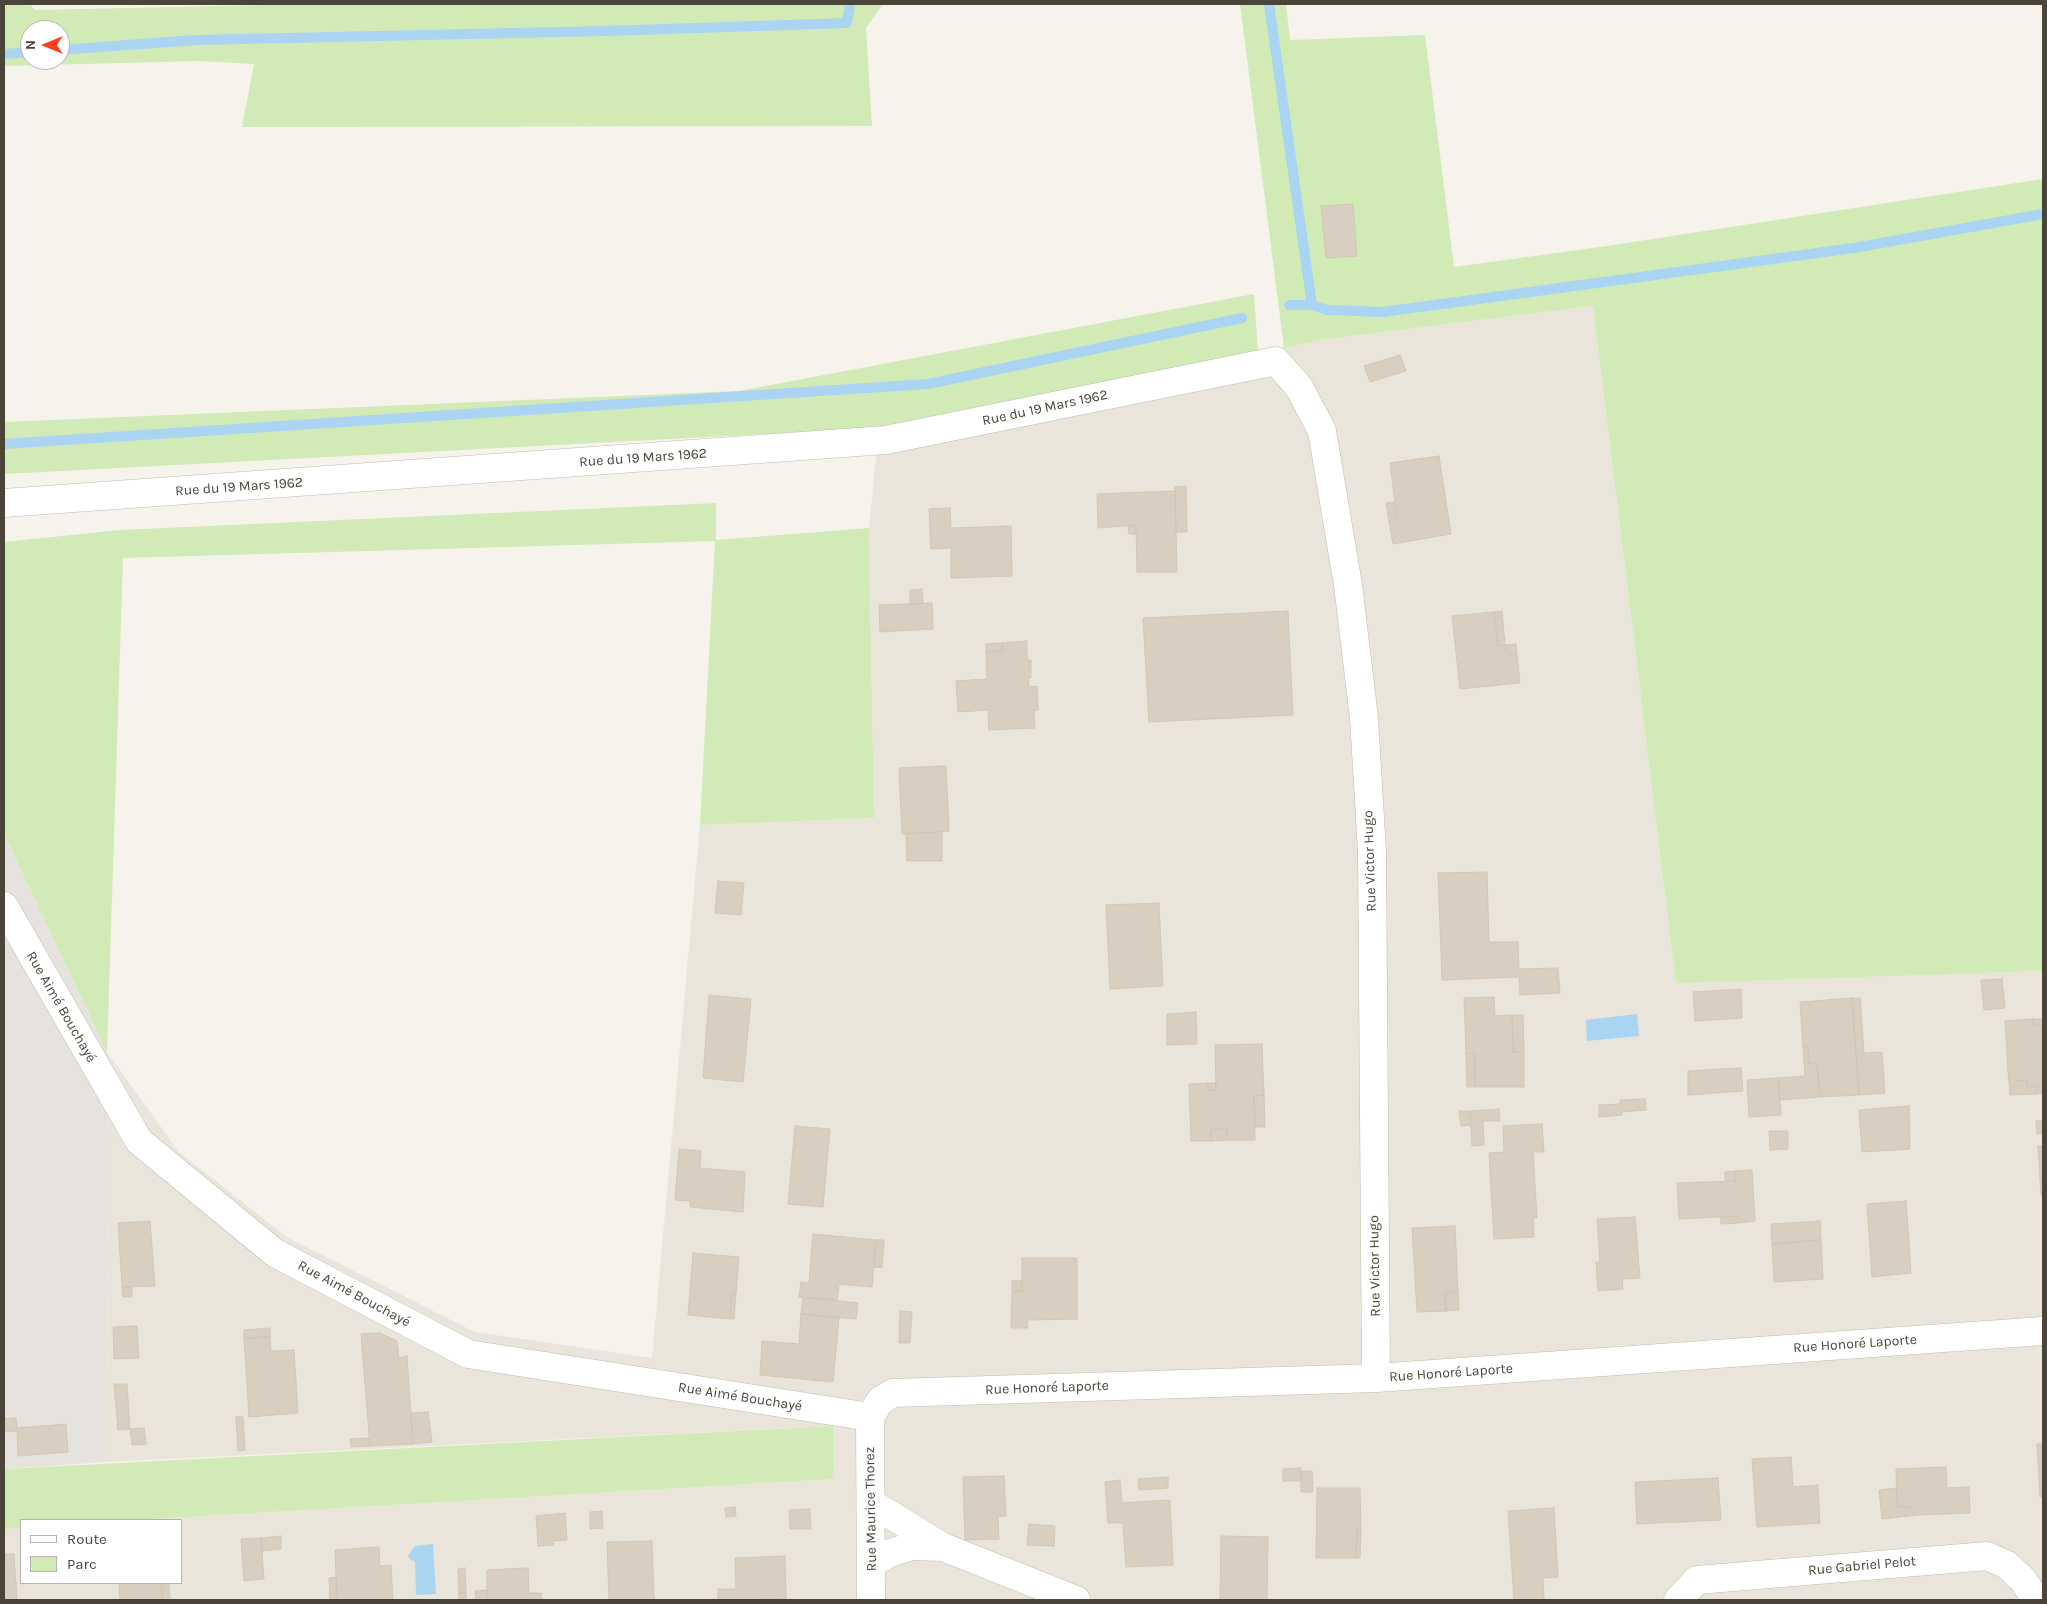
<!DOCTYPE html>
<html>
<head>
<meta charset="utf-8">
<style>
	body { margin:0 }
	#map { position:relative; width:2047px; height:1604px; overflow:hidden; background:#f6f3ec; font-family:Karla,sans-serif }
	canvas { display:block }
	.frame { position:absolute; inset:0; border:5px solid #4b4439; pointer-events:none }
	.legend { position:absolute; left:20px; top:1519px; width:162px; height:65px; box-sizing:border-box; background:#fff; border:1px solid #b7b4b0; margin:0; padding:6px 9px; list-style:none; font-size:15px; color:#4b4439 }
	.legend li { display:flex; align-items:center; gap:10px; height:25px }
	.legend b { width:25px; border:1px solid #b7b4b0 }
	.north { position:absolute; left:20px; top:20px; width:50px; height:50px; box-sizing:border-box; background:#fff; border:1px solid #b7b4b0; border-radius:50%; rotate:270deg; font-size:14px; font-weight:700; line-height:20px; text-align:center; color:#4b4439 }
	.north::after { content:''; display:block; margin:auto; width:18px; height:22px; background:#fc3f1d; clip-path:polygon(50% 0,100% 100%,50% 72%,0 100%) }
</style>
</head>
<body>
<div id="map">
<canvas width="2047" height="1604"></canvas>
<div class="frame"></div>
<ul class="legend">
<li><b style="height:6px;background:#fff"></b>Route</li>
<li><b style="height:14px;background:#d2eab5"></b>Parc</li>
</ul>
<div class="north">N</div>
</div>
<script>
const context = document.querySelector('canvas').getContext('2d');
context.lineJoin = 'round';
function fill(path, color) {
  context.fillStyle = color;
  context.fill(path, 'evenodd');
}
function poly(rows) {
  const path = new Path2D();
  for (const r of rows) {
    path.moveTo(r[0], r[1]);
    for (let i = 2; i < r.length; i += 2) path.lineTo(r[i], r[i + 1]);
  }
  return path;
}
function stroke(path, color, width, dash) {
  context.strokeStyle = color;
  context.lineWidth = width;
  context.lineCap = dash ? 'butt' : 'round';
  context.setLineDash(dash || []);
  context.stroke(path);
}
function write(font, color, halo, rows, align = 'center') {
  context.font = font + ' Karla,sans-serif';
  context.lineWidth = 5;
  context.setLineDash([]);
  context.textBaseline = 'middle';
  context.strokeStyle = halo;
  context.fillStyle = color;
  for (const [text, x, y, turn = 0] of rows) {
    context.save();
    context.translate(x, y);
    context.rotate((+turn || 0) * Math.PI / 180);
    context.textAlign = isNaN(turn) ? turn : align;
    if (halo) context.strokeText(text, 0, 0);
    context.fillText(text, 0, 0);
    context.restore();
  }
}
fill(poly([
	[1593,306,1676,982,2043,971,2043,1600,4,1600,4,1529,21,1528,21,1583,181,1583,181,1520,135,1520,834,1479,832,1426,106,1462,107,1052,179,1152,288,1238,475,1332,652,1358,700,825,874,818,869,528,879,428,1320,340]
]), '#eae5da');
fill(poly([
	[4,834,107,1052,106,1462,4,1469]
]), '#e6e2dd');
fill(poly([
	[4,4,30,4,35,10,310,4,883,4,866,28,872,126,242,127,254,64,201,61,4,66],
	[30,30,60,30,60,60,30,60],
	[1240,4,1286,4,1290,40,1425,35,1454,267,1607,246,2043,179,2043,971,1676,983,1593,306,1320,340,1284,348],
	[1254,294,1258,352,879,428,4,474,4,422,739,391],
	[716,503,716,540,869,528,874,818,700,825,715,541,123,558,107,1052,4,834,4,542,120,530],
	[833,1426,834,1479,135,1520,21,1520,21,1528,4,1529,4,1469]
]), '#d2eab5');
fill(poly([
	[1637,1014,1639,1036,1587,1041,1586,1020],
	[433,1544,436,1594,416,1595,415,1562,409,1558,408,1556,415,1546]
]), '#a9d4f2');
stroke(poly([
	[1269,4,1312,305,1289,305],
	[60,50,196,40,606,31,847,23,850,4],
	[4,54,30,52],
	[1312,305,1327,310,1383,312,1854,248,2043,214],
	[4,444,928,384,1242,318]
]), '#a9d4f2', 10);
const building = poly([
	[1353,204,1357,256,1326,258,1321,206,1353,204],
	[1400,355,1406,371,1370,382,1364,366,1400,355],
	[1439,456,1451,534,1393,544,1389,521,1397,519,1390,463,1439,456],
	[1186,486,1187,532,1176,532,1175,487,1186,486],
	[1175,491,1177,572,1137,572,1136,525,1098,528,1097,494,1175,491],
	[1395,502,1397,519,1389,521,1386,503,1395,502],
	[950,508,951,528,1011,526,1012,576,951,578,951,548,931,549,929,509,950,508],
	[1136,525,1136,534,1129,534,1128,526,1136,525],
	[922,589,923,603,910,604,910,590,922,589],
	[932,603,933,629,880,632,879,605,932,603],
	[1288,611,1293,715,1149,722,1143,618,1288,611],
	[1502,611,1505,645,1498,646,1494,612,1502,611],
	[1494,612,1498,646,1505,645,1507,654,1517,654,1520,683,1460,689,1452,616,1494,612],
	[1027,641,1027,660,1031,660,1031,678,1028,678,1029,687,1037,686,1038,710,1034,711,1035,728,989,730,988,710,958,712,956,681,987,679,986,652,1003,651,1002,643,1027,641],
	[1002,643,1003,651,986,652,986,644,1002,643],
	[1516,644,1517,654,1507,654,1505,645,1516,644],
	[946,766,949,831,902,834,899,768,946,766],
	[942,832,942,861,907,861,906,834,942,832],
	[1487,872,1489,942,1518,942,1519,969,1558,968,1560,993,1520,995,1519,977,1442,980,1438,873,1487,872],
	[718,881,744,883,741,915,715,913,718,881],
	[1159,903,1163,986,1110,989,1106,905,1159,903],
	[2002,979,2005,1008,1984,1010,1981,980,2002,979],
	[1741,989,1742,1018,1695,1021,1693,992,1741,989],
	[709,995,751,999,743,1082,703,1078,709,995],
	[1494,997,1495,1016,1512,1015,1513,1052,1524,1052,1524,1087,1475,1087,1475,1054,1466,1054,1464,998,1494,997],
	[1852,998,1859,1095,1820,1097,1817,1063,1809,1064,1808,1047,1803,1047,1800,1002,1852,998],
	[1852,998,1860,998,1864,1053,1882,1052,1885,1093,1859,1095,1852,998],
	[1196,1012,1197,1044,1167,1045,1167,1014,1196,1012],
	[1512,1015,1523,1015,1524,1052,1513,1052,1512,1015],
	[2033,1019,2043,1019,2043,1025,2034,1025,2033,1019],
	[2033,1019,2034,1025,2043,1025,2043,1093,2037,1094,2036,1086,2027,1087,2027,1080,2018,1081,2008,1071,2005,1021,2033,1019],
	[1262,1044,1264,1095,1254,1096,1255,1140,1227,1140,1227,1128,1211,1130,1211,1141,1191,1141,1189,1084,1208,1083,1208,1090,1216,1090,1215,1045,1262,1044],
	[1803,1047,1808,1047,1809,1064,1817,1063,1820,1097,1780,1100,1778,1078,1805,1076,1803,1047],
	[1466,1054,1475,1054,1475,1087,1467,1087,1466,1054],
	[1741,1068,1743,1091,1688,1095,1688,1071,1741,1068],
	[2008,1071,2018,1081,2027,1080,2027,1087,2036,1086,2037,1094,2010,1095,2008,1071],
	[1778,1078,1781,1115,1749,1117,1747,1080,1778,1078],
	[1208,1083,1216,1083,1216,1090,1208,1090,1208,1083],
	[1264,1095,1265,1127,1255,1127,1254,1096,1264,1095],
	[1645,1099,1646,1110,1622,1112,1622,1115,1599,1117,1599,1105,1620,1104,1620,1100,1645,1099],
	[1909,1106,1910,1149,1862,1152,1859,1110,1909,1106],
	[1499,1109,1500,1121,1483,1121,1484,1145,1472,1146,1470,1111,1499,1109],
	[1459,1111,1470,1111,1471,1125,1461,1126,1459,1111],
	[2036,1121,2043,1121,2043,1133,2037,1134,2036,1121],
	[1542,1124,1544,1152,1533,1152,1537,1218,1533,1218,1534,1237,1494,1239,1489,1153,1504,1152,1503,1126,1542,1124],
	[795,1126,830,1129,823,1207,788,1204,795,1126],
	[1227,1128,1227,1140,1211,1141,1211,1130,1227,1128],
	[1769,1131,1788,1131,1788,1149,1770,1150,1769,1131],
	[2038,1146,2043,1146,2043,1195,2041,1195,2038,1146],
	[679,1149,701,1151,700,1168,745,1172,743,1212,690,1207,690,1201,675,1200,679,1149],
	[1752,1170,1755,1221,1738,1223,1738,1216,1679,1219,1677,1183,1736,1181,1735,1171,1752,1170],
	[1735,1171,1736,1181,1725,1181,1725,1172,1735,1171],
	[1906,1201,1911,1273,1872,1277,1867,1204,1906,1201],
	[1738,1216,1738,1223,1721,1224,1720,1217,1738,1216],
	[1635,1217,1640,1278,1622,1279,1623,1289,1598,1291,1596,1262,1600,1262,1597,1219,1635,1217],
	[150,1221,155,1286,122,1287,118,1223,150,1221],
	[1820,1221,1821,1240,1772,1244,1771,1224,1820,1221],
	[1455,1226,1458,1292,1445,1293,1446,1311,1417,1312,1412,1228,1455,1226],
	[813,1234,876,1240,872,1287,839,1284,837,1300,799,1297,801,1282,809,1283,813,1234],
	[876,1240,884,1240,882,1268,874,1267,876,1240],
	[1821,1240,1823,1279,1774,1282,1772,1244,1821,1240],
	[693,1253,739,1257,736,1294,732,1293,730,1319,688,1315,693,1253],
	[1022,1258,1077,1258,1077,1319,1027,1320,1028,1328,1011,1328,1012,1292,1022,1291,1022,1258],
	[1012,1281,1022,1281,1022,1291,1012,1292,1012,1281],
	[122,1287,132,1287,132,1297,123,1297,122,1287],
	[1458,1292,1459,1310,1446,1311,1445,1293,1458,1292],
	[732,1293,736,1294,734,1319,730,1319,732,1293],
	[803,1297,858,1303,856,1319,801,1314,803,1297],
	[900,1311,912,1312,910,1343,899,1343,900,1311],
	[801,1314,839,1318,833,1382,760,1375,762,1341,799,1344,801,1314],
	[137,1326,139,1358,114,1359,113,1327,137,1326],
	[270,1328,270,1337,244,1338,244,1330,270,1328],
	[380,1333,397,1341,399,1358,407,1356,413,1444,370,1446,361,1334,380,1333],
	[270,1337,271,1351,294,1350,298,1413,249,1417,244,1338,270,1337],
	[114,1384,127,1384,130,1429,118,1430,114,1384],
	[428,1412,432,1442,413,1444,411,1413,428,1412],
	[236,1417,243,1417,245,1450,238,1451,236,1417],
	[16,1418,17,1428,66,1424,68,1452,18,1456,17,1431,4,1432,4,1419,16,1418],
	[144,1428,146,1444,132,1445,130,1429,144,1428],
	[369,1438,370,1446,351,1447,350,1439,369,1438],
	[2037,1444,2043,1444,2043,1497,2040,1497,2037,1444],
	[1791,1457,1793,1487,1818,1485,1820,1523,1757,1527,1752,1459,1791,1457],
	[1946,1467,1947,1488,1969,1487,1970,1513,1917,1515,1910,1507,1897,1507,1896,1469,1946,1467],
	[1301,1468,1301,1481,1283,1481,1283,1469,1301,1468],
	[1301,1471,1312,1471,1313,1492,1301,1492,1301,1471],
	[1004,1476,1006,1516,998,1517,999,1539,965,1540,963,1477,1004,1476],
	[1168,1477,1168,1488,1139,1490,1138,1479,1168,1477],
	[1718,1478,1721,1520,1637,1524,1635,1482,1718,1478],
	[1120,1480,1122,1503,1170,1500,1173,1565,1126,1567,1123,1523,1108,1523,1105,1482,1120,1480],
	[1317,1488,1360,1488,1361,1529,1357,1529,1356,1558,1316,1558,1317,1488],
	[1896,1488,1897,1507,1910,1507,1917,1515,1882,1519,1879,1490,1896,1488],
	[735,1507,736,1516,726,1517,725,1508,735,1507],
	[1554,1508,1558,1577,1543,1578,1544,1600,1514,1600,1508,1511,1554,1508],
	[810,1509,811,1529,790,1529,789,1510,810,1509],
	[602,1511,603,1528,590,1529,590,1512,602,1511],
	[565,1513,567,1540,553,1541,553,1545,538,1546,536,1516,565,1513],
	[1029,1524,1055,1526,1054,1546,1027,1545,1029,1524],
	[1357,1529,1361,1529,1360,1558,1356,1558,1357,1529],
	[281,1536,281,1549,262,1551,261,1538,281,1536],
	[1221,1536,1268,1537,1267,1600,1220,1600,1221,1536],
	[261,1538,264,1579,244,1581,241,1539,261,1538],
	[652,1541,654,1600,609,1600,607,1542,652,1541],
	[379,1547,380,1566,391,1565,393,1600,337,1600,335,1550,379,1547],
	[4,1554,14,1554,17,1600,4,1600,4,1554],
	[785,1556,786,1599,718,1600,718,1589,736,1589,735,1558,785,1556],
	[465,1568,466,1593,459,1593,458,1569,465,1568],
	[528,1568,529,1593,541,1593,542,1600,487,1600,487,1570,528,1568],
	[336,1577,337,1600,330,1600,329,1578,336,1577],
	[119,1583,161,1583,163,1600,120,1600,119,1583],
	[161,1583,169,1583,170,1600,163,1600,161,1583],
	[487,1590,487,1600,476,1600,475,1591,487,1590],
	[459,1593,466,1593,466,1600,459,1600,459,1593]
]);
fill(building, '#d8cfc1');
stroke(building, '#d3c7b4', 1);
const minor = poly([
	[4,503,886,440,1276,361,1299,387,1322,431,1348,585,1364,718,1372,852,1376,1378],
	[4,906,139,1141,275,1253,468,1354,870,1417],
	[870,1417,880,1401,893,1393,1376,1378,2043,1331],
	[870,1417,871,1600],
	[871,1503,943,1547,1076,1600],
	[872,1564,887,1554,912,1546,943,1547],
	[1678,1600,1697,1580,1987,1556,2007,1565,2022,1579,2037,1600]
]);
stroke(minor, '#c2bbae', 29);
stroke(minor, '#fff', 28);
write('14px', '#4b4439', '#fff', [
	["Rue du 19 Mars 1962",1045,408,-12],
	["Rue du 19 Mars 1962",643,458,-4],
	["Rue du 19 Mars 1962",239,487,-4],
	["Rue Victor Hugo",1370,861,-92],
	["Rue Aimé Bouchayé",61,1007,60],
	["Rue Victor Hugo",1375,1266,-91],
	["Rue Aimé Bouchayé",354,1294,28],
	["Rue Honoré Laporte",1855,1344,-4],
	["Rue Honoré Laporte",1451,1373,-4],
	["Rue Honoré Laporte",1047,1388,-2],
	["Rue Aimé Bouchayé",740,1397,9],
	["Rue Maurice Thorez",871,1509,-91],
	["Rue Gabriel Pelot",1862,1566,-5]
]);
</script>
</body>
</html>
